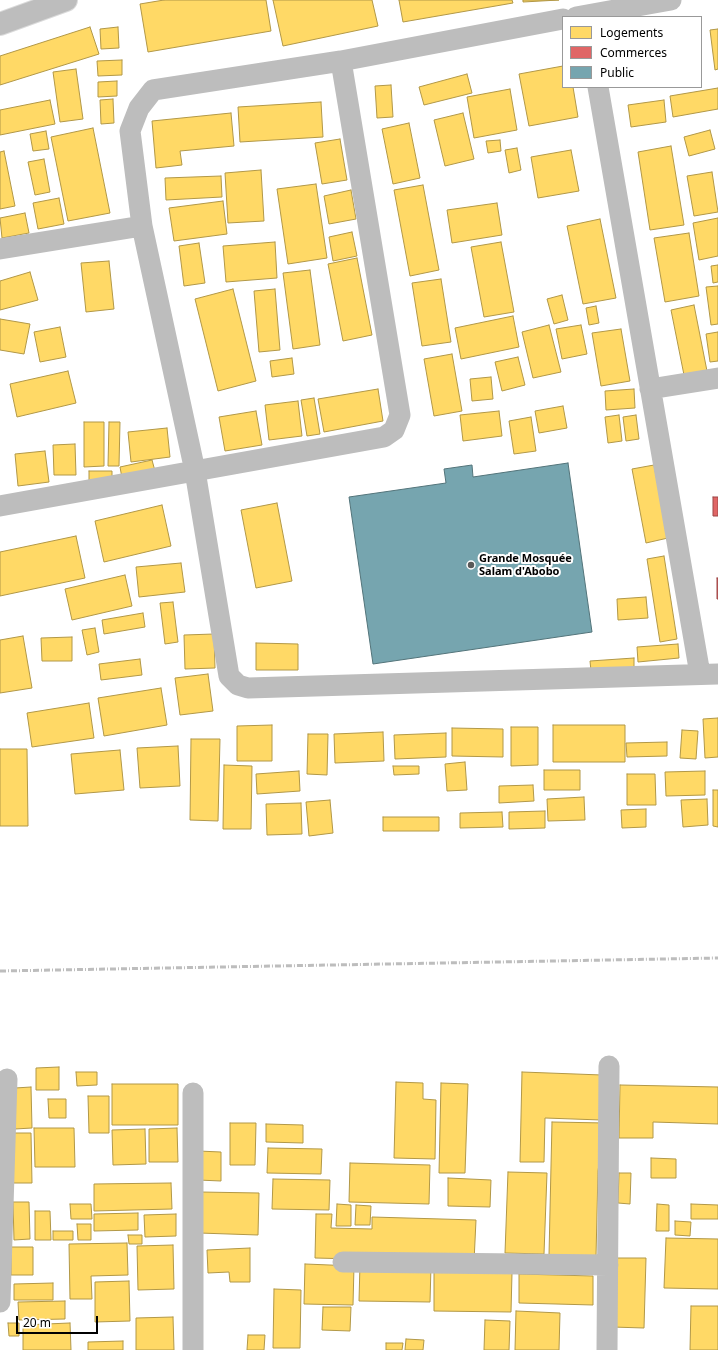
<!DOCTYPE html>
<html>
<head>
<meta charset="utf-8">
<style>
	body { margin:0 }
	#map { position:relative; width:718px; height:1350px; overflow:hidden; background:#fff; font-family:"Noto Sans",sans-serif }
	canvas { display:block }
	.legend { position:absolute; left:562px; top:16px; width:140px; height:72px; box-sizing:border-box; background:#fff; border:1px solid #999; margin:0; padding:5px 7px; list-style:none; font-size:12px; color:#000 }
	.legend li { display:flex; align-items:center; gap:8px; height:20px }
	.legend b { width:20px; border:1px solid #999 }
	.scale { position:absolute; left:16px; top:1316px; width:82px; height:18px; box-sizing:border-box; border:2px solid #000; border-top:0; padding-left:5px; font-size:12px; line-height:14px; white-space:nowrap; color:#000; -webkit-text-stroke:3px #fff; paint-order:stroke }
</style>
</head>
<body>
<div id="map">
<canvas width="718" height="1350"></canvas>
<ul class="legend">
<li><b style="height:11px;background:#ffd966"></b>Logements</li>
<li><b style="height:11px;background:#e06666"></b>Commerces</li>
<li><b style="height:11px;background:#76a5af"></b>Public</li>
</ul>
<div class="scale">20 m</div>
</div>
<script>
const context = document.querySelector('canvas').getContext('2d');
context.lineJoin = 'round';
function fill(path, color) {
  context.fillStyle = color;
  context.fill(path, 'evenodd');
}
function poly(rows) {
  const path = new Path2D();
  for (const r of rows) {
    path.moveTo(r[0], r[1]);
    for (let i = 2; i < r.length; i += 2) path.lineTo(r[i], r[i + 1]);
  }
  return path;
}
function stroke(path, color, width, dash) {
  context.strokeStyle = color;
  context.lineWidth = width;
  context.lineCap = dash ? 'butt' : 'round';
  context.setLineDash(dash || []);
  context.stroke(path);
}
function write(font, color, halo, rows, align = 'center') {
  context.font = font + ' "Noto Sans",sans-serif';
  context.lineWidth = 4;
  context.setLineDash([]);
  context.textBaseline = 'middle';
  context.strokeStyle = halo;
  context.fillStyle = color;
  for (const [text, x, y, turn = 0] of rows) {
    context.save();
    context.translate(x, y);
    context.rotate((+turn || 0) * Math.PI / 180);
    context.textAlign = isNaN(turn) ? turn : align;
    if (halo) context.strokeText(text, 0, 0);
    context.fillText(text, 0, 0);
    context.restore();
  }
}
const homes = poly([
	[164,0,266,0,271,31,148,52,140,4,164,0],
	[273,0,372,0,378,26,283,46,273,0],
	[399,0,512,0,513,3,403,22,399,0],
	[523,0,559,0,523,2,523,0],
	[90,27,99,54,0,85,0,56,90,27],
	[118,27,119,48,101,49,100,29,118,27],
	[718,29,718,69,715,70,710,30,718,29],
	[122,60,122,75,98,76,97,61,122,60],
	[563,66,563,87,573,87,578,117,529,126,519,74,563,66],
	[76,69,83,119,60,122,53,72,76,69],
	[467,74,472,93,424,105,419,87,467,74],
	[117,81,117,96,98,97,98,82,117,81],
	[391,85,393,117,377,118,375,86,391,85],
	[718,88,718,109,673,117,670,96,718,88],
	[510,89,517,130,474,138,467,97,510,89],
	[113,99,114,123,101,124,100,100,113,99],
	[50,100,55,124,0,135,0,110,50,100],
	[664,100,666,122,631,127,628,105,664,100],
	[321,102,323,137,240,142,238,107,321,102],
	[231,113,234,146,180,151,182,165,156,168,152,121,231,113],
	[463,113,474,159,445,166,434,120,463,113],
	[409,123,420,178,393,184,382,129,409,123],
	[93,128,110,213,68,221,51,137,93,128],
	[710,130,715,149,689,156,684,137,710,130],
	[46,131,49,149,33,151,30,134,46,131],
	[340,139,347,180,322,184,315,143,340,139],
	[500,140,501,151,488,153,486,141,500,140],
	[671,146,684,225,650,230,638,152,671,146],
	[517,148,521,170,509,173,505,150,517,148],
	[571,150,579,191,538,198,531,157,571,150],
	[4,151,15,206,0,209,0,152,4,151],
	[44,159,50,192,35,195,28,162,44,159],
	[261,170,264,221,228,223,225,173,261,170],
	[712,172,718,212,694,216,687,176,712,172],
	[221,176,222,197,166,200,165,178,221,176],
	[316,184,327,258,288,264,277,189,316,184],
	[423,185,439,270,410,276,394,190,423,185],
	[351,190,356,219,329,224,324,196,351,190],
	[59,198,64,224,38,229,33,203,59,198],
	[223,201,227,234,174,241,169,208,223,201],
	[497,203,502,235,452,243,447,210,497,203],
	[25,213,29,233,2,238,0,218,25,213],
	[718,218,718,256,699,260,693,223,718,218],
	[600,219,616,298,583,304,567,226,600,219],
	[352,232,357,256,333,261,329,237,352,232],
	[689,233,699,296,665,302,654,238,689,233],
	[275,242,277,278,226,282,223,246,275,242],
	[501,242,514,312,484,317,471,247,501,242],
	[199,243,205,283,184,286,179,246,199,243],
	[357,258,372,335,343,341,328,264,357,258],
	[109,261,114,309,86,312,81,263,109,261],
	[718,265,718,282,713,283,711,266,718,265],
	[310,270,320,345,293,349,283,273,310,270],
	[30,272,38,300,0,310,0,281,30,272],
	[441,279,451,342,422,346,412,283,441,279],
	[718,286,718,324,711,325,706,287,718,286],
	[233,289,256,381,218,391,195,299,233,289],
	[275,289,280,350,259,352,254,291,275,289],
	[562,295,568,320,554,324,547,299,562,295],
	[694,305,707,371,684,375,671,310,694,305],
	[596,306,599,323,589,325,586,308,596,306],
	[513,316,519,347,461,359,455,328,513,316],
	[0,319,30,324,24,354,0,350,0,319],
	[549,325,561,372,533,378,522,332,549,325],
	[581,325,587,354,562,359,556,329,581,325],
	[60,327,66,357,40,362,34,332,60,327],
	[621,329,630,381,601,386,592,333,621,329],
	[718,332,718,361,710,362,706,334,718,332],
	[452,354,462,411,434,416,424,359,452,354],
	[518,357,525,385,502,391,495,362,518,357],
	[292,358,294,374,272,377,270,361,292,358],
	[68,371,76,403,17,417,10,384,68,371],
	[491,377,493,399,472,401,470,379,491,377],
	[378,389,383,421,324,432,318,399,378,389],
	[634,389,635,408,606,410,605,391,634,389],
	[314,398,320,434,307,436,301,400,314,398],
	[298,401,302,436,269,440,265,405,298,401],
	[563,406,567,428,539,433,535,411,563,406],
	[256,411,262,445,225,451,219,417,256,411],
	[499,411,502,436,463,441,460,415,499,411],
	[619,415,622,441,608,443,605,417,619,415],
	[636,415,639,439,626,441,623,417,636,415],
	[531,417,536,451,514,454,509,421,531,417],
	[84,422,104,422,104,466,84,467,84,422],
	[109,422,120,422,119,466,108,466,109,422],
	[167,428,170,457,131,462,128,432,167,428],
	[75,444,76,475,54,475,53,445,75,444],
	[45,451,49,482,18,486,15,454,45,451],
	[152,460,155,471,122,478,120,467,152,460],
	[654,465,668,538,646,543,632,469,654,465],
	[89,471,112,471,112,484,89,484,89,471],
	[277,503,292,581,256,588,241,510,277,503],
	[162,505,171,546,104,562,95,521,162,505],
	[76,536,85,578,0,596,0,552,76,536],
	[664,556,677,639,660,642,647,559,664,556],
	[181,563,185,592,139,597,136,567,181,563],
	[125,575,132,606,72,620,65,589,125,575],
	[646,597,648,618,618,620,617,599,646,597],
	[173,602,178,642,165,644,160,603,173,602],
	[143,613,145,627,104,634,102,620,143,613],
	[95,628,99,652,87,655,82,630,95,628],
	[214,634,215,668,185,669,184,635,214,634],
	[23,636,32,688,0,693,0,640,23,636],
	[72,637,72,661,42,661,41,638,72,637],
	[256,643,298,644,298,670,256,670,256,643],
	[678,644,679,658,638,662,637,647,678,644],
	[634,658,634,669,591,671,590,661,634,658],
	[140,659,142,675,101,680,99,664,140,659],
	[208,674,213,711,180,715,175,678,208,674],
	[161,688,167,725,104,736,98,698,161,688],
	[89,703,94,738,32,747,27,713,89,703],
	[718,718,718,757,705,758,703,719,718,718],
	[272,725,272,761,237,761,237,726,272,725],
	[553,725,625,725,625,762,553,762,553,725],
	[511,727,538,727,538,765,511,766,511,727],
	[452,728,503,729,503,757,452,756,452,728],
	[682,730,698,731,696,759,680,758,682,730],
	[383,732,384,761,335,763,334,734,383,732],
	[446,733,446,757,395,759,394,735,446,733],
	[308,734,328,734,327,775,307,774,308,734],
	[191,739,220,739,218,821,190,820,191,739],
	[667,742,667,756,627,757,626,743,667,742],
	[178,746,180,786,140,788,137,748,178,746],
	[0,749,27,749,28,826,0,826,0,749],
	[120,750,124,790,75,794,71,754,120,750],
	[465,762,467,790,447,791,445,764,465,762],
	[224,765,252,766,251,829,223,829,224,765],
	[393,766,419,766,419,774,394,775,393,766],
	[544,770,580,770,580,790,544,790,544,770],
	[299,771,300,791,257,794,256,774,299,771],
	[705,771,705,795,666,796,665,772,705,771],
	[627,774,655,774,656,805,627,805,627,774],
	[533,785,534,801,499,803,499,786,533,785],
	[713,790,718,790,718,827,713,826,713,790],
	[584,797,585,820,548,821,547,799,584,797],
	[707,799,708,825,683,827,681,800,707,799],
	[330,800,333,833,309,836,306,802,330,800],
	[301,803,302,834,267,835,266,804,301,803],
	[646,809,646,827,622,828,621,810,646,809],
	[545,811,545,828,509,829,509,812,545,811],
	[502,812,503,827,460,828,460,813,502,812],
	[383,817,439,817,439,831,383,831,383,817],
	[59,1067,59,1090,36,1090,36,1068,59,1067],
	[76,1072,97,1072,97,1085,77,1086,76,1072],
	[522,1072,602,1075,601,1120,545,1118,544,1162,520,1162,522,1072],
	[396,1082,423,1083,423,1099,436,1100,435,1159,394,1158,396,1082],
	[441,1083,468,1084,465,1173,439,1173,441,1083],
	[112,1084,178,1084,178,1125,112,1125,112,1084],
	[620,1085,718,1087,718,1124,653,1122,653,1138,619,1138,620,1085],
	[31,1087,32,1128,15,1129,15,1088,31,1087],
	[88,1096,109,1096,109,1133,89,1133,88,1096],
	[48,1099,66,1099,66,1118,49,1118,48,1099],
	[552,1122,605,1123,598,1171,596,1256,549,1255,552,1122],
	[230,1123,256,1123,255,1165,230,1165,230,1123],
	[266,1124,303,1125,303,1143,266,1142,266,1124],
	[34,1128,74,1128,75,1167,35,1167,34,1128],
	[177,1128,178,1162,149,1162,149,1129,177,1128],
	[145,1129,146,1164,113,1165,112,1130,145,1129],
	[12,1133,31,1133,32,1183,12,1183,12,1133],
	[268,1148,322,1149,321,1174,267,1173,268,1148],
	[198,1151,221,1152,221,1181,198,1180,198,1151],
	[651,1158,676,1159,676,1178,651,1178,651,1158],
	[350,1163,430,1165,429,1204,349,1202,350,1163],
	[508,1172,547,1173,544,1254,505,1253,508,1172],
	[619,1173,631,1173,630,1204,618,1203,619,1173],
	[448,1178,491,1180,490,1207,448,1206,448,1178],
	[273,1179,330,1180,329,1210,272,1209,273,1179],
	[171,1183,172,1209,94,1211,94,1184,171,1183],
	[200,1192,259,1193,258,1235,199,1233,200,1192],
	[13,1202,29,1202,30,1239,14,1240,13,1202],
	[70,1204,91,1204,92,1219,71,1219,70,1204],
	[337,1204,351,1205,351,1226,336,1226,337,1204],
	[657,1204,669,1205,669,1231,656,1231,657,1204],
	[691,1204,718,1205,718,1219,691,1219,691,1204],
	[356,1205,371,1206,370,1225,355,1225,356,1205],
	[35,1211,50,1211,51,1240,35,1240,35,1211],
	[138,1213,138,1230,94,1231,94,1214,138,1213],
	[176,1214,176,1236,145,1237,144,1215,176,1214],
	[316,1214,332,1214,331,1228,372,1229,372,1217,476,1220,474,1262,315,1258,316,1214],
	[675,1221,691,1222,690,1236,675,1235,675,1221],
	[77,1224,91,1224,91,1240,78,1240,77,1224],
	[53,1231,73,1231,73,1240,53,1240,53,1231],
	[128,1235,142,1235,142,1244,129,1244,128,1235],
	[666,1238,718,1239,718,1289,664,1288,666,1238],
	[127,1243,128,1275,91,1276,92,1299,70,1299,69,1244,127,1243],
	[173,1245,174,1289,138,1290,137,1246,173,1245],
	[11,1247,33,1247,33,1275,11,1275,11,1247],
	[250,1248,250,1282,230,1282,229,1272,208,1273,207,1250,250,1248],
	[614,1258,646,1258,644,1328,612,1327,614,1258],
	[305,1264,354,1266,353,1305,304,1304,305,1264],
	[360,1264,431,1266,430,1302,359,1301,360,1264],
	[434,1271,512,1273,511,1312,434,1311,434,1271],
	[519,1274,593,1276,593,1305,519,1303,519,1274],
	[129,1281,130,1321,95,1322,95,1282,129,1281],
	[53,1283,53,1300,14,1300,14,1284,53,1283],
	[274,1289,301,1290,300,1348,273,1348,274,1289],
	[65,1301,65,1319,19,1320,18,1302,65,1301],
	[691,1306,718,1306,718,1350,690,1350,691,1306],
	[323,1307,351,1307,350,1331,322,1330,323,1307],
	[516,1311,560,1313,559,1350,515,1350,516,1311],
	[173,1317,174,1350,136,1350,136,1318,173,1317],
	[485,1320,510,1321,509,1350,484,1350,485,1320],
	[8,1323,19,1323,19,1336,9,1336,8,1323],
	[70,1323,71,1350,23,1350,23,1325,70,1323],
	[248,1335,265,1335,264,1350,247,1350,248,1335],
	[406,1339,424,1340,423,1350,405,1350,406,1339],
	[123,1341,123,1350,88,1350,88,1342,123,1341],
	[386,1343,403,1343,402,1350,386,1350,386,1343]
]);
fill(homes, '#ffd966');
stroke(homes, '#b29847', 1);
const shops = poly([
	[713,497,718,497,718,516,713,516,713,497],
	[717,578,718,578,718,599,717,599,717,578]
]);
fill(shops, '#e06666');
stroke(shops, '#9d4747', 1);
const public = poly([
	[568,463,592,632,373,664,349,497,446,483,444,469,472,465,473,477,568,463]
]);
fill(public, '#76a5af');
stroke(public, '#53747a', 1);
const primary = poly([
	[0,24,66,0]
]);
stroke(primary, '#dbdbdb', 24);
stroke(poly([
	[576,17,671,0],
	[563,19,341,61,153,90,139,108,130,131,142,226,195,471,229,676,238,685,248,688,718,674],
	[598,87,700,674],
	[0,249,142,226],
	[650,389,718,378],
	[0,506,384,437,394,430,400,415,341,61],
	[193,1093,193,1350],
	[343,1262,608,1265],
	[0,1302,7,1079],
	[607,1350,609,1066]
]), '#bdbdbd', 21);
stroke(primary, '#bdbdbd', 22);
stroke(poly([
	[0,971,718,958]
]), '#bdbdbd', 3, [6, 2, 1, 2]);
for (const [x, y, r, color] of [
	[471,565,4,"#595959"]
]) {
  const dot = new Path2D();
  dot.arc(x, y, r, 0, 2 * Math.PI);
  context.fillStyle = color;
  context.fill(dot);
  stroke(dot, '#fff', 1.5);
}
write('bold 11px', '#000', '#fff', [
	["Grande Mosquée",479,559],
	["Salam d'Abobo",479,572]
], 'left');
</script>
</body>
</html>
